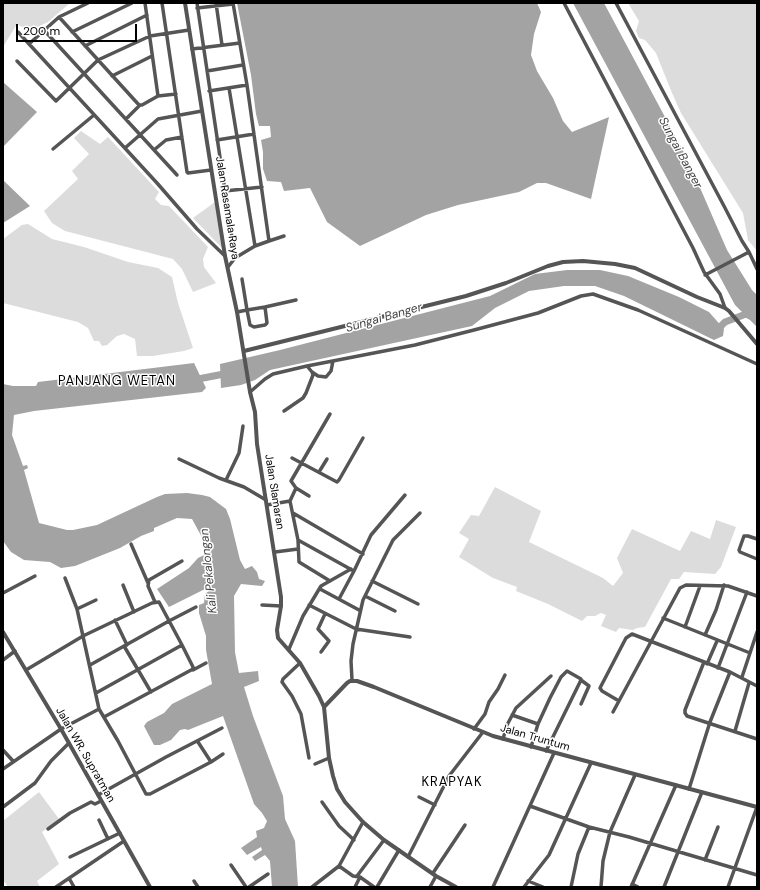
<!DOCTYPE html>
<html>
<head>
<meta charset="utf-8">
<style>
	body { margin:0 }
	#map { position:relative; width:760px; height:890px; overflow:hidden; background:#fff; font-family:"DM Sans",sans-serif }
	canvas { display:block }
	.frame { position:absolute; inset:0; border:4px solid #000; pointer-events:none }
	.scale { position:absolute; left:16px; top:24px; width:121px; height:18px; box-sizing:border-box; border:2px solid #000; border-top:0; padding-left:5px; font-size:12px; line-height:14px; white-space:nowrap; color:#000; -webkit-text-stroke:3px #fff; paint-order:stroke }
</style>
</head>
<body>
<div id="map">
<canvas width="760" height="890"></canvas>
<div class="frame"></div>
<div class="scale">200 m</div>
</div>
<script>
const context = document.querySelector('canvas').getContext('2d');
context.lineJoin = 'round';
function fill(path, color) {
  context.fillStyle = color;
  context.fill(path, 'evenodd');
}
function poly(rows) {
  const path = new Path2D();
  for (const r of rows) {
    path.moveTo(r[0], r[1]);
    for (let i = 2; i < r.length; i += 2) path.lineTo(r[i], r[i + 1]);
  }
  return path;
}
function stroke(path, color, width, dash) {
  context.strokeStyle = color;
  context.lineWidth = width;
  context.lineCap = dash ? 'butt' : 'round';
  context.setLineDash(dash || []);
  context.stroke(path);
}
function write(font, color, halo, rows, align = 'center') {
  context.font = font + ' "DM Sans",sans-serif';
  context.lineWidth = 3;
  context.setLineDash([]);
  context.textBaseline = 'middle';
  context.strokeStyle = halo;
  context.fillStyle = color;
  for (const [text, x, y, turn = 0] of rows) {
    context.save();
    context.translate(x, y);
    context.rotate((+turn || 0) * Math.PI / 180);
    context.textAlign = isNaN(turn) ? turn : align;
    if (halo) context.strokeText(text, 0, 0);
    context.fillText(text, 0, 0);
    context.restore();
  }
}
fill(poly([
	[3,3,70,3,48,22,29,31,17,24,3,47],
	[628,3,757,3,757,251,748,240,743,213,681,113,672,93,656,53,645,40,639,38,636,31,639,21],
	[81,131,100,144,108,137,159,192,155,199,161,205,169,206,208,247,203,259,204,267,216,283,193,292,182,269,173,259,65,231,52,223,44,211,78,179,72,171,89,154,74,138],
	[215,202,223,249,193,218],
	[28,224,52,239,84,247,128,262,158,268,172,277,178,303,193,348,184,351,153,356,137,356,135,339,124,334,117,336,107,345,102,346,99,341,94,341,88,328,78,322,3,303,3,239,22,225],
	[495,487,541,511,529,542,603,578,613,586,623,573,617,558,632,529,680,551,691,531,710,539,716,520,736,527,721,567,715,574,684,572,679,579,671,579,645,627,637,628,633,630,619,628,616,632,601,626,606,615,601,613,595,616,587,616,582,621,548,604,516,591,517,587,493,578,459,557,469,539,459,533,471,515,479,516],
	[39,792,59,819,42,832,59,864,37,881,40,887,8,887,3,880,3,821]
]), '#dcdcdc');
fill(poly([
	[237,3,537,3,541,12,534,34,531,55,537,71,553,98,563,121,572,132,609,117,591,199,546,183,537,183,519,192,458,205,426,215,360,246,327,222,310,188,284,191,281,182,267,181,263,169,263,152,261,140,271,137,270,126,259,126,256,114,251,75],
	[573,3,604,3,688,160,727,250,752,290,757,295,757,327,735,305],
	[3,82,37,112,3,147],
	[3,180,30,206,3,223],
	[567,270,600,270,628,276,679,297,709,312,724,329,723,336,714,340,624,296,595,286,564,286,529,291,495,308,472,326,270,370,255,380,241,385,221,388,220,364,280,350,490,296,535,274],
	[194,363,206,388,202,392,34,411,14,415,12,435,23,466,27,465,28,468,24,470,39,523,67,530,73,530,97,525,157,497,165,494,187,493,202,495,210,497,226,509,230,519,240,560,245,569,252,566,257,572,259,579,265,581,262,586,241,584,234,596,235,652,239,673,258,671,259,681,244,687,253,716,283,796,285,819,295,841,298,887,272,887,270,861,265,855,255,861,252,857,262,850,261,847,247,855,241,848,257,837,256,831,264,828,267,821,262,813,254,804,223,716,188,730,185,729,180,730,171,740,160,745,154,745,144,726,147,722,164,713,172,704,212,684,206,650,206,636,199,613,199,605,204,603,205,594,210,590,209,587,169,607,157,589,189,568,198,558,210,552,192,519,177,518,154,528,154,531,141,536,120,548,75,566,61,568,50,562,24,560,11,552,3,541,3,384,13,386,36,386,38,382]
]), '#a3a3a3');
stroke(poly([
	[713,325,720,327,725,322,746,314,757,319],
	[193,380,229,373]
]), '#a3a3a3', 7);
stroke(poly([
	[145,3,158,96],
	[162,3,187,172,188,173,211,170],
	[197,3,235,258,228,267],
	[216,3,222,45],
	[233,3,247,85,269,241,255,246,235,258],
	[564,3,693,248,704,272,720,294,725,308],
	[616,3,724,206,742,241,749,252,705,275],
	[197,8,233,4],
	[59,17,139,105,142,105,158,96,176,94],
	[44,30,177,175],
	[18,32,157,183,197,229,225,256],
	[72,32,132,3],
	[29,44,59,17,88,3],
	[85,46,147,15],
	[192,49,240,43],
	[17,61,56,101,98,60,150,36,189,30],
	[207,71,243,65],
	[112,76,152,56],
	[229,88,255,246],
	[209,91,247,85],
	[126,119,140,105],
	[217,140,254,134],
	[125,148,158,119,202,111],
	[53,149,94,115],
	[154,150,166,140,182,137],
	[225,191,262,187],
	[269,241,284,236],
	[749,252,757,269],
	[265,307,296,300],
	[237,312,247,310,265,307,267,323,265,325,254,327,250,325,247,310,242,279],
	[307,366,415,345,474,330,538,313,581,296,593,294,638,310,757,364],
	[312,372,318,376,326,377,331,371,333,361],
	[250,392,265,379,273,374,307,366,312,372,313,375,306,393,303,398,284,411],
	[292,458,337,482,339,480,363,438],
	[179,459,219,478,244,487,266,500],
	[319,472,327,459],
	[226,480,239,453,243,426],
	[296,488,309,496],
	[290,501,296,488,291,481,330,414],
	[267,505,290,501,298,540,299,562,330,581],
	[293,513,363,554],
	[757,539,748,536,744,536,739,550,740,552,757,559],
	[298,540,352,570],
	[131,544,148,583],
	[275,552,298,549],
	[65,578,77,609,99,709,118,741,146,794,150,794,211,762,223,754],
	[372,581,418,604],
	[123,585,134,612],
	[320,589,359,610],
	[3,593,35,576],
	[365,596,395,611],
	[339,599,354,571,371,535,405,495],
	[155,602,148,586,149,580,182,561],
	[262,605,281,606],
	[309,605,356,629,410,637],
	[77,609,96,600],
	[663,618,750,653],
	[115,620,127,645],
	[685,627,700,586],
	[705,635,716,610,724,585],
	[124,646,151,692],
	[289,649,303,616,321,586,351,569],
	[321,652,329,641,318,629,325,614],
	[3,660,15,651],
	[704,662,685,710,685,713,687,716,757,739],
	[300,663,283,679,282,682,292,696,301,714,309,758],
	[707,664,717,641],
	[90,665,169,621,196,607],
	[718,668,747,592],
	[26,670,83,636,152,603,159,602,182,645,193,667,193,669,104,717],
	[193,670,206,663],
	[742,677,757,632],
	[352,680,351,661,353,644,363,600,393,540,420,513],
	[96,693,182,645],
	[619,701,602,691,600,688,626,638,632,634,730,672,757,686],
	[581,704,589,686,581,680],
	[613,712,680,588,686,585,728,586,757,596],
	[512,715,538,724],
	[474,729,485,714,489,702,498,689,505,675],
	[735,731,749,683],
	[503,739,507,725,516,708,551,676],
	[198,742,211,762],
	[531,747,538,724,550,698,561,677,567,671,581,679,581,680,546,751],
	[3,750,13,761],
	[315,764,329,758],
	[3,769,61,729,99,709],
	[689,789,710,722,730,672],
	[98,795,166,757,222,728],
	[419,797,435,805],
	[322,802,339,826,354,840],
	[530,806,589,827,629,837,757,875],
	[3,807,35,783,51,761,69,743],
	[99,820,108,839],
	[48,829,70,813,91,802,95,804,101,801],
	[70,857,120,833],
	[408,857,449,776,483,732],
	[705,860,718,827],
	[231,865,246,887],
	[339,866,353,876,360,877,374,887],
	[433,873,465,825],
	[357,876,384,840],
	[69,878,74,887],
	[194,881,198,887],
	[528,881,543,887],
	[632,884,638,887],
	[56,887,124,841],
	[249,887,268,874],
	[312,887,339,866,363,822],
	[355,887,360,877],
	[377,887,399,850],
	[430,887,436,876],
	[493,887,554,753],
	[524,887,549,855,591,763],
	[571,887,578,854,589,827],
	[601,887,603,861,610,832,635,775],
	[631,887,676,785],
	[664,887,702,792],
	[728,887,757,807]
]), '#555', 3.5);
stroke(poly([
	[185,3,225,256,237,312,250,392,255,412,257,444,281,597,281,606,277,630,278,638,300,663,319,696,324,707,329,758,333,776,337,789,345,802,363,822,384,840,436,876,456,887],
	[244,351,466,296,506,283,548,266,563,262,583,261,615,264,635,268,697,297,725,308,729,311,757,344],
	[3,632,61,729,150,887],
	[324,707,347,683,350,681,357,681,374,687,493,736,757,807]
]), '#555', 4);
write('11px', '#000', '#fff', [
	["Jalan Rasamala Raya",227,208,81],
	["Jalan Slamaran",274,492,81],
	["Jalan Truntum",535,738,16],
	["Jalan WR. Supratman",85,755,60]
]);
write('italic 12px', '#444', '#fff', [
	["Sungai Banger",680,153,62],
	["Sungai Banger",384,318,-16],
	["Kali Pekalongan",209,571,-96]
]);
context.letterSpacing = '1px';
write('13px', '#000', '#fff', [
	["PANJANG WETAN",117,382],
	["KRAPYAK",452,783]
]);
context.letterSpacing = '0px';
</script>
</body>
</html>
